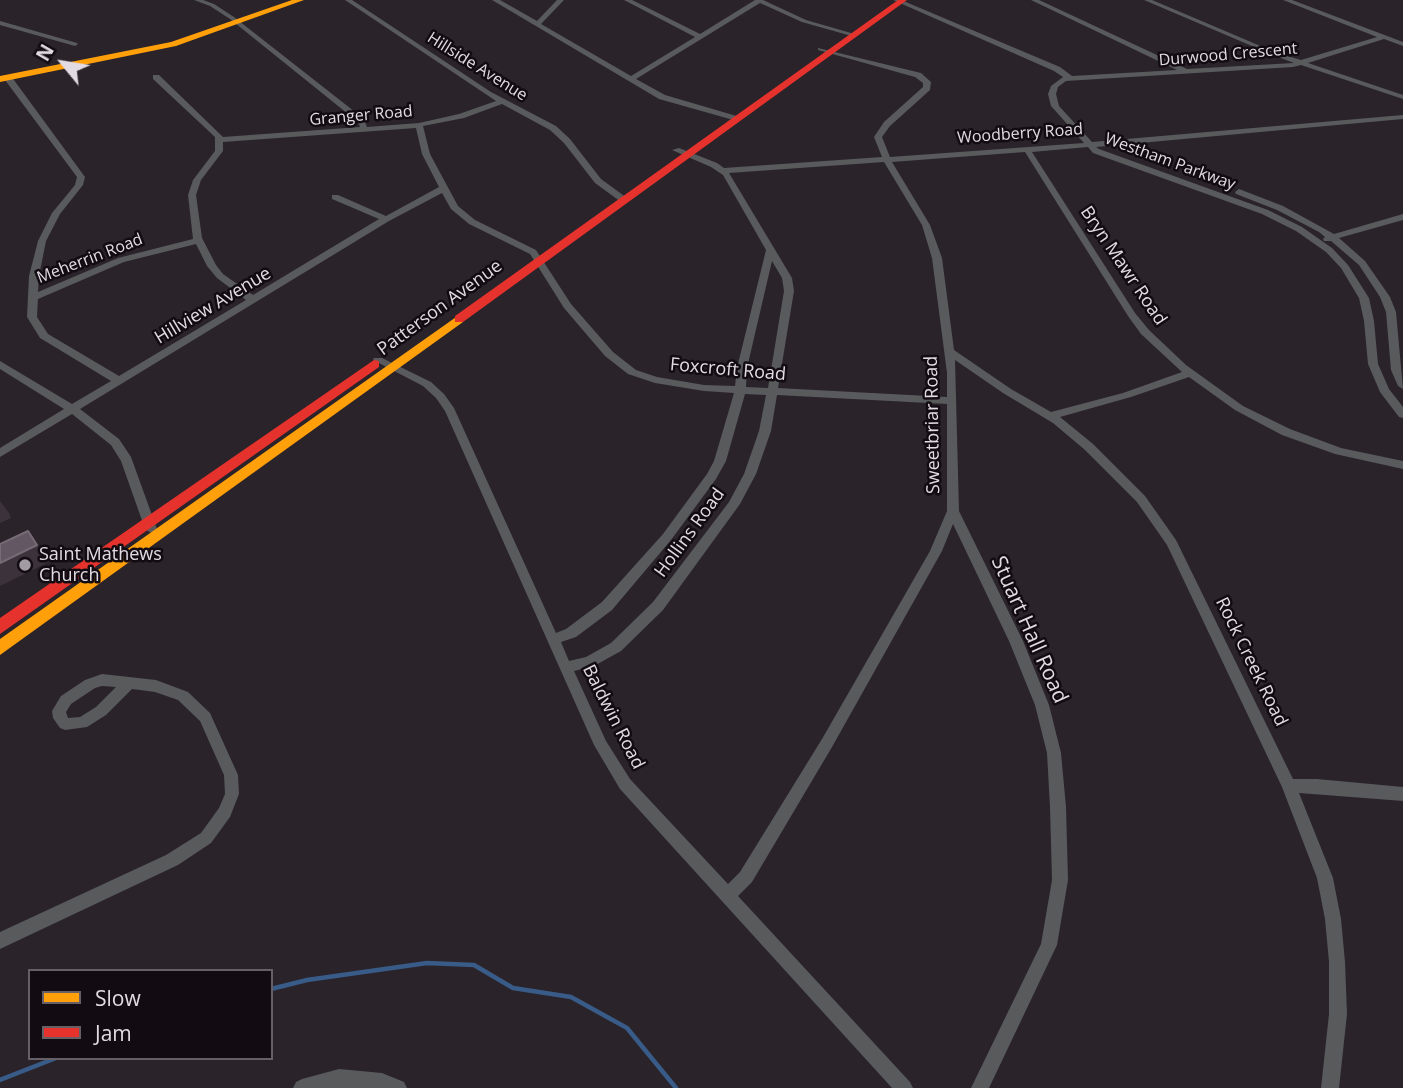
<!DOCTYPE html>
<html>
<head>
<meta charset="utf-8">
<style>
	body { margin:0 }
	#map { position:relative; width:1403px; height:1088px; overflow:hidden; background:#2a232a; font-family:"Open Sans",sans-serif }
	canvas { display:block }
	.legend { position:absolute; left:28px; top:969px; width:245px; height:91px; box-sizing:border-box; background:#120c12; border:2px solid #665f66; margin:0; padding:9px 12px; list-style:none; font-size:21px; color:#e3dbe4 }
	.legend li { display:flex; align-items:center; gap:14px; height:35px }
	.legend b { width:35px; border:2px solid #665f66 }
	.north { position:absolute; left:28px; top:28px; width:70px; height:70px; -webkit-text-stroke:5px #120c12; paint-order:stroke; rotate:300deg; font-size:19px; font-weight:700; line-height:28px; text-align:center; color:#e3dbe4 }
	.north::after { content:''; display:block; margin:auto; width:24px; height:32px; background:#e3dbe4; clip-path:polygon(50% 0,100% 100%,50% 72%,0 100%) }
</style>
</head>
<body>
<div id="map">
<canvas width="1403" height="1088"></canvas>
<ul class="legend">
<li><b style="height:9px;background:#ff9f0a"></b>Slow</li>
<li><b style="height:9px;background:#e5322d"></b>Jam</li>
</ul>
<div class="north">N</div>
</div>
<script>
const context = document.querySelector('canvas').getContext('2d');
context.lineJoin = 'round';
function poly(rows) {
  const path = new Path2D();
  for (const r of rows) {
    path.moveTo(r[0], r[1]);
    for (let i = 2; i < r.length; i += 2) path.lineTo(r[i], r[i + 1]);
  }
  return path;
}
function stroke(path, color, width, dash) {
  context.strokeStyle = color;
  context.lineWidth = width;
  context.lineCap = dash ? 'butt' : 'round';
  context.setLineDash(dash || []);
  context.stroke(path);
}
function fill(path, color) {
  context.fillStyle = color;
  context.fill(path, 'evenodd');
}
function write(font, color, halo, rows, align = 'center') {
  context.font = font + ' "Open Sans",sans-serif';
  context.lineWidth = 5;
  context.setLineDash([]);
  context.textBaseline = 'middle';
  context.strokeStyle = halo;
  context.fillStyle = color;
  for (const [text, x, y, turn = 0] of rows) {
    context.save();
    context.translate(x, y);
    context.rotate((+turn || 0) * Math.PI / 180);
    context.textAlign = isNaN(turn) ? turn : align;
    if (halo) context.strokeText(text, 0, 0);
    context.fillText(text, 0, 0);
    context.restore();
  }
}
stroke(poly([
	[271,989,307,980,427,963,474,965,513,988,571,997,627,1028,676,1088],
	[0,1080,56,1058]
]), '#385b87', 4.5);
fill(poly([
	[194,0,203,0,214,4,234,17,364,119,367,127,419,123,459,114,496,101,345,0,352,0,491,92,556,126,570,139,601,179,627,198,627,202,621,202,595,183,564,143,550,130,502,104,464,118,423,126,430,154,458,206,475,220,536,250,571,304,613,352,636,370,657,377,704,385,735,386,737,368,766,250,723,175,711,167,672,150,679,148,717,163,724,168,882,157,874,137,884,122,923,87,923,83,915,77,818,50,818,48,921,73,931,82,930,90,890,126,882,137,890,157,1084,143,1051,106,1048,94,1051,86,1063,77,1054,71,893,0,901,0,1060,67,1072,76,1177,70,1031,0,1039,0,1187,69,1294,63,1273,55,1144,0,1152,0,1277,53,1301,60,1377,37,1283,0,1292,0,1403,42,1403,46,1384,39,1308,63,1403,95,1403,99,1301,65,1293,67,1066,81,1058,87,1056,94,1059,106,1092,142,1403,115,1403,119,1096,147,1099,149,1268,210,1302,227,1332,248,1348,265,1369,298,1374,321,1378,364,1389,389,1403,407,1403,418,1399,417,1380,392,1368,364,1364,321,1359,298,1341,268,1326,252,1296,231,1262,214,1093,153,1088,147,1032,152,1135,313,1149,330,1186,365,1243,406,1290,429,1341,448,1403,461,1403,469,1335,454,1282,435,1235,410,1189,377,1131,397,1060,417,1093,444,1145,496,1176,540,1293,779,1317,779,1403,787,1403,801,1299,793,1333,878,1341,919,1345,962,1347,1014,1339,1088,1321,1088,1329,1014,1329,962,1325,919,1317,878,1282,787,1167,545,1137,502,1085,450,1053,423,1003,393,955,360,959,511,1023,641,1049,705,1061,753,1066,807,1068,880,1057,945,989,1088,971,1088,1041,944,1052,880,1050,807,1047,753,1035,705,1009,641,953,524,942,551,832,747,752,882,738,896,910,1082,913,1088,892,1088,620,789,594,745,445,411,436,398,423,386,373,360,374,358,382,358,431,382,444,394,454,408,556,633,566,629,602,602,663,534,707,474,714,461,734,393,704,391,655,383,628,374,605,356,564,308,530,254,469,224,451,209,442,193,389,221,80,409,119,439,131,457,157,529,155,532,151,533,145,529,121,461,111,445,72,414,0,457,0,448,64,409,0,369,0,361,72,404,111,381,40,338,27,317,29,276,38,241,52,213,75,185,77,177,5,80,5,76,11,76,85,177,83,185,60,214,46,241,39,276,38,292,118,258,193,239,188,195,193,180,215,151,215,137,153,79,153,75,159,75,223,137,360,127,358,122,230,19,210,6,194,0],
	[416,128,422,154,439,187,386,216,338,195,332,195,332,199,379,219,253,295,223,274,216,265,202,238,196,195,201,180,223,151,223,142,416,128],
	[1025,152,1128,316,1141,334,1182,372,1123,393,1051,412,1011,389,954,350,942,258,930,225,892,162,1025,152],
	[884,162,922,225,932,258,947,373,947,397,778,388,794,291,792,278,729,173,884,162],
	[196,244,207,266,217,278,246,300,119,376,48,334,37,317,38,299,124,262,196,244],
	[772,261,782,278,784,291,768,388,746,387,747,368,772,261],
	[745,394,766,395,759,431,744,474,729,502,653,602,611,643,586,657,569,661,561,642,576,637,612,610,671,540,716,479,726,461,745,394],
	[777,395,947,404,947,511,930,551,822,739,740,872,728,884,630,779,606,741,574,671,594,666,621,651,663,610,740,504,756,474,771,431,777,395],
	[492,0,500,0,537,21,557,0,564,0,541,24,631,76,695,37,624,0,632,0,700,34,755,0,763,0,806,20,858,35,855,37,802,22,760,3,636,79,665,95,740,117,740,121,737,121,659,99,492,0],
	[0,21,77,43,78,44,75,46,0,25,0,21],
	[1239,189,1283,206,1334,234,1403,214,1403,220,1339,238,1365,261,1390,297,1396,312,1403,389,1398,386,1391,370,1386,312,1380,297,1359,265,1331,241,1324,241,1323,239,1325,237,1319,232,1277,210,1236,194,1235,192,1239,189],
	[102,674,156,680,188,692,210,713,238,775,239,794,230,817,211,843,178,865,0,949,0,932,166,855,201,833,219,808,225,794,224,775,200,721,178,700,155,692,132,689,106,715,87,727,65,730,60,728,53,718,52,711,61,696,85,680,102,674],
	[102,686,116,687,96,707,80,717,68,718,66,712,71,704,95,688,102,686],
	[339,1069,382,1073,404,1082,407,1088,293,1088,296,1082,302,1079,339,1069]
]), '#585a5c');
fill(poly([
	[292,0,304,0,176,46,0,82,0,76,171,42,292,0],
	[459,315,463,316,463,322,0,655,0,639,459,315]
]), '#ff9f0a');
fill(poly([
	[898,0,907,0,463,322,455,322,455,316,898,0],
	[374,360,379,361,379,367,0,634,0,618,374,360]
]), '#e5322d');
fill(poly([
	[0,501,9,513,11,518,0,523],
	[28,531,49,562,0,586,0,563]
]), '#3b323b');
const building = poly([
	[28,531,37,545,0,563,0,544,28,531]
]);
fill(building, '#625762');
stroke(building, '#766c76', 2);
for (const [x, y, r, color] of [
	[25,565,7,"#a29ba3"]
]) {
  const dot = new Path2D();
  dot.arc(x, y, r, 0, 2 * Math.PI);
  context.fillStyle = color;
  context.fill(dot);
  stroke(dot, '#120c12', 2.5);
}
write('16px', '#e3dbe4', '#120c12', [
	["Durwood Crescent",1228,55,-5],
	["Hillside Avenue",477,67,32],
	["Granger Road",361,116,-5],
	["Woodberry Road",1020,134,-4],
	["Westham Parkway",1170,162,20],
	["Meherrin Road",90,259,-21]
]);
write('18px', '#e3dbe4', '#120c12', [
	["Bryn Mawr Road",1123,266,56],
	["Hillview Avenue",213,306,-31],
	["Patterson Avenue",440,308,-36],
	["Foxcroft Road",728,370,5],
	["Sweetbriar Road",933,425,-91],
	["Hollins Road",690,533,-54],
	["Rock Creek Road",1251,662,64],
	["Baldwin Road",613,717,63]
]);
write('18px', '#e3dbe4', '#120c12', [
	["Saint Mathews",39,555],
	["Church",39,576]
], 'left');
write('21px', '#e3dbe4', '#120c12', [
	["Stuart Hall Road",1029,630,66]
]);
</script>
</body>
</html>
